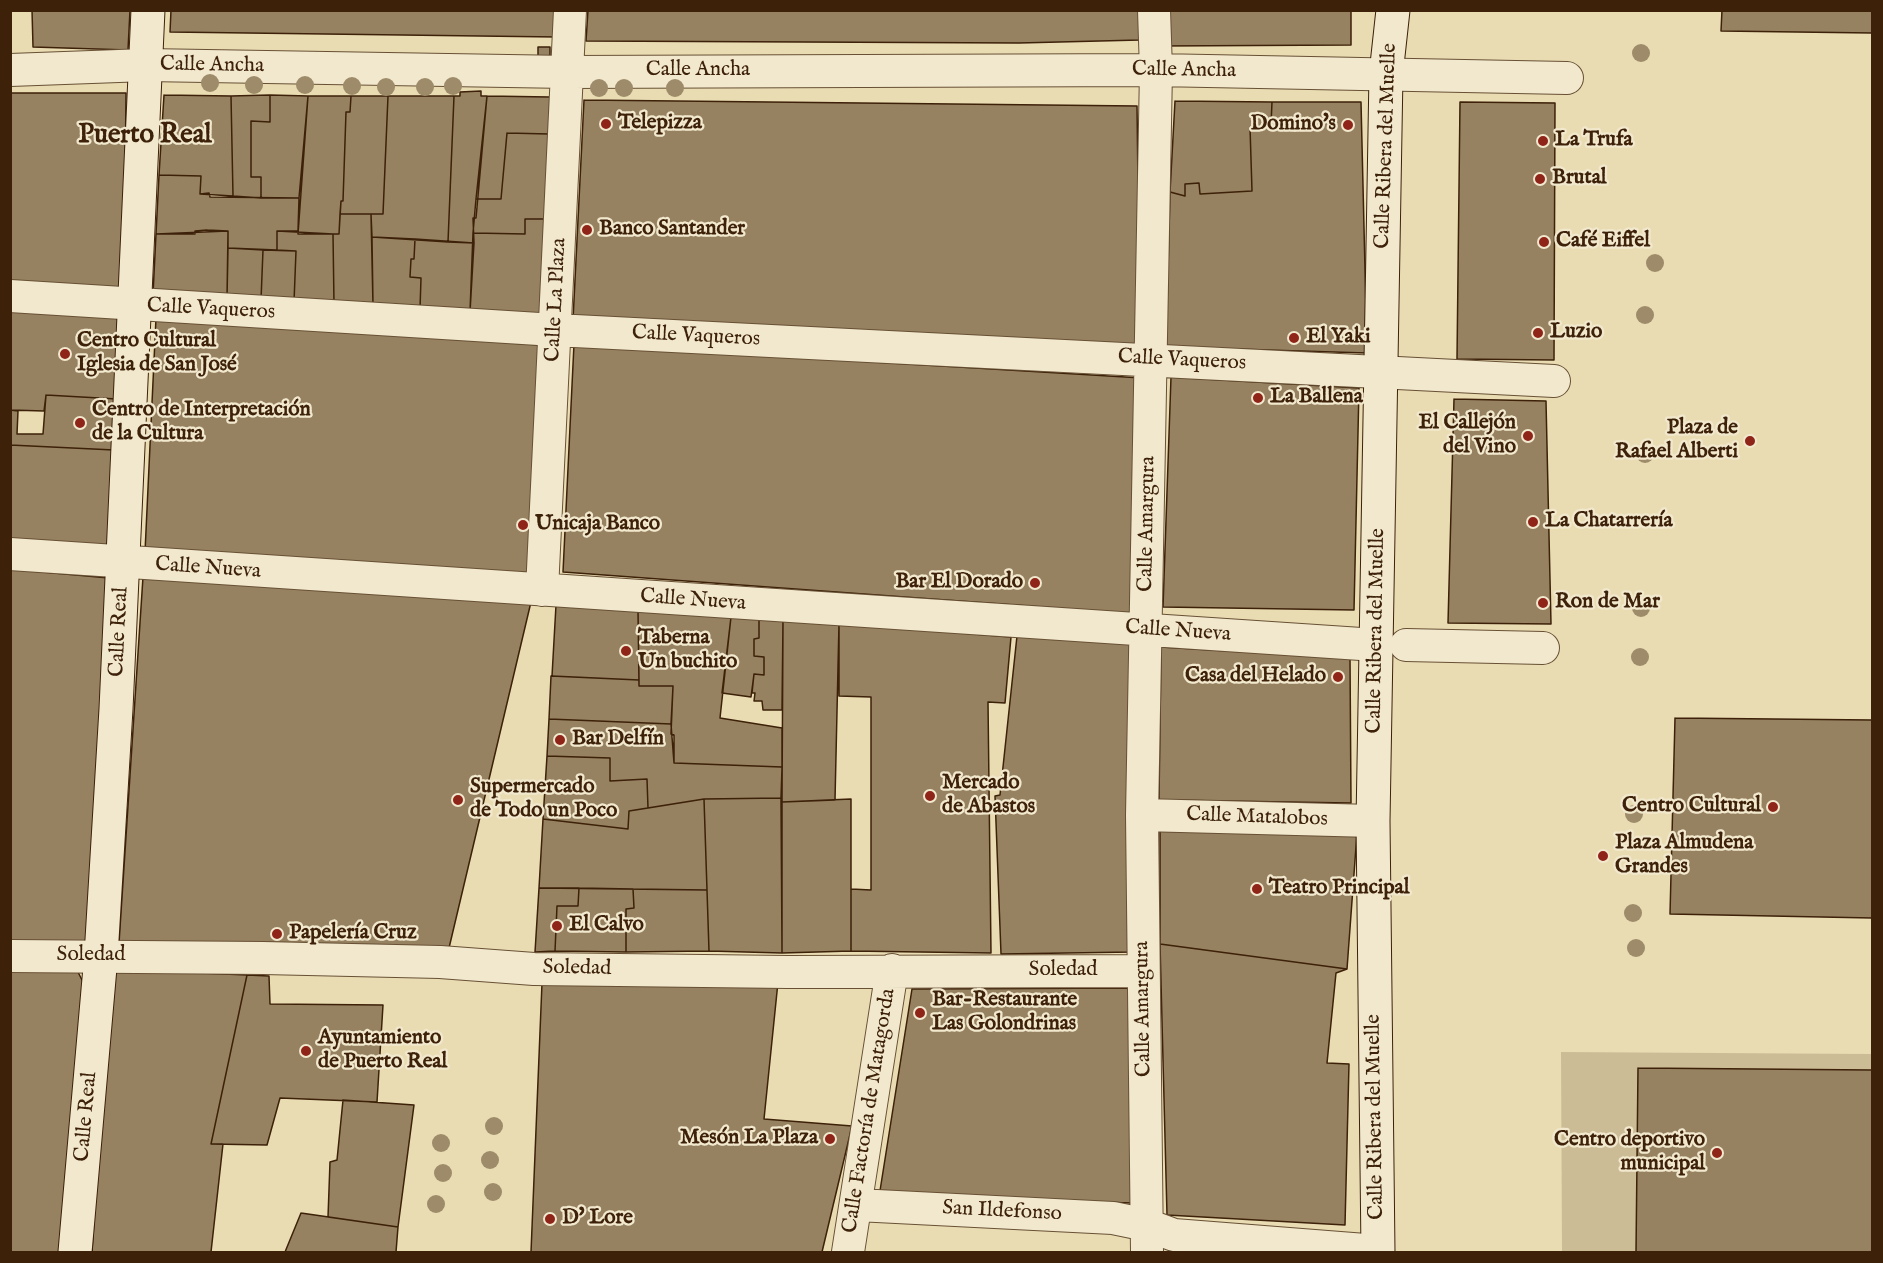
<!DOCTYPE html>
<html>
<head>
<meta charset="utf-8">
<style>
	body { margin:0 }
	#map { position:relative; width:1883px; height:1263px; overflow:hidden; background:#e9dcb3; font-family:"IM FELL English",serif }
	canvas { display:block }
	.frame { position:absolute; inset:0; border:12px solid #3d2109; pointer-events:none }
</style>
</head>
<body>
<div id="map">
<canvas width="1883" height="1263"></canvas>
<div class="frame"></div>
</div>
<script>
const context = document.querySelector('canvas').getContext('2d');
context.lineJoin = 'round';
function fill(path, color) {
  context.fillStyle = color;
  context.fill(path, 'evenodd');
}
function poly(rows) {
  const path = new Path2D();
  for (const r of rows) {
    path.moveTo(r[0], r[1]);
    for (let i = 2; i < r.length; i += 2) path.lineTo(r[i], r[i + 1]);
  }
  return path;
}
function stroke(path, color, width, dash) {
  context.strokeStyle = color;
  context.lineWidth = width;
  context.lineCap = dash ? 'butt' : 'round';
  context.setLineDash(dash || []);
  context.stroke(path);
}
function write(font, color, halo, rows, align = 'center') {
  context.font = font + ' "IM FELL English",serif';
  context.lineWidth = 4.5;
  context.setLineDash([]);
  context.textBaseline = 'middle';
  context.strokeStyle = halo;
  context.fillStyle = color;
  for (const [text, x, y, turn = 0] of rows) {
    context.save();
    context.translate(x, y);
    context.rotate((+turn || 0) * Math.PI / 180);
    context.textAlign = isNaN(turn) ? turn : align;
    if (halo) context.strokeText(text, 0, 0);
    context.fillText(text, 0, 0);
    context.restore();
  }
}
fill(poly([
	[1561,1052,1872,1054,1872,1252,1562,1252]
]), '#ccbc96');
const building = poly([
	[32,10,130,10,128,50,33,47,32,10],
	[171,10,558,10,557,37,170,32,171,10],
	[588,10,1139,10,1140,40,1019,43,586,41,588,10],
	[1159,10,1351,10,1351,45,1160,46,1159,10],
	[1722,10,1872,10,1872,33,1721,31,1722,10],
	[538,47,550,47,550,60,538,59,538,47],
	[481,91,481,96,487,96,476,218,473,218,474,243,448,242,454,96,460,96,460,92,481,91],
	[10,93,126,93,124,289,10,281,10,93],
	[164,95,231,96,233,196,200,194,201,176,159,175,164,95],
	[270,95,270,122,251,121,251,177,261,177,261,198,233,196,231,96,270,95],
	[270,95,308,96,299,198,261,198,261,177,251,177,251,121,270,122,270,95],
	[308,96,351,96,350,112,346,112,343,201,341,201,339,234,298,234,308,96],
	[351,96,388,96,383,214,340,214,341,201,343,201,346,112,350,112,351,96],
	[388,96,454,96,448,242,372,237,371,214,383,214,388,96],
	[487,96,550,97,549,134,507,133,501,199,476,199,487,96],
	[584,100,1137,106,1140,345,573,320,584,100],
	[1175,101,1272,102,1271,125,1250,127,1252,191,1200,194,1199,183,1185,184,1185,196,1170,192,1175,101],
	[1272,102,1361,102,1367,353,1166,347,1170,192,1185,196,1185,184,1199,183,1200,194,1252,191,1250,127,1271,125,1272,102],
	[1460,102,1555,103,1554,360,1457,359,1460,102],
	[507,133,549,134,546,219,525,219,525,234,473,233,476,199,501,199,507,133],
	[159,175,201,176,200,194,209,193,210,197,299,198,298,231,277,231,277,250,228,248,228,231,156,234,159,175],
	[340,214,371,214,373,306,334,304,333,234,339,234,340,214],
	[525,219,546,219,543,316,470,312,473,233,525,234,525,219],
	[207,230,228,231,227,298,153,294,156,234,195,234,195,231,207,230],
	[277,231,333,234,334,304,294,302,296,251,277,250,277,231],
	[372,237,415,239,414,259,411,259,410,277,421,278,420,309,373,306,372,237],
	[415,239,474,243,470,312,420,309,421,278,410,277,411,259,414,259,415,239],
	[228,248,263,250,261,300,227,298,228,248],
	[263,250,296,251,294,302,261,300,263,250],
	[10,307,121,312,117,399,46,395,44,411,10,410,10,307],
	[156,318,541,345,532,573,145,552,156,318],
	[574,344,1142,378,1137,614,563,572,574,344],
	[1171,377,1359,388,1354,610,1163,607,1171,377],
	[46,395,117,399,114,450,10,445,10,410,18,411,17,434,43,434,46,395],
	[1454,399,1546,401,1551,624,1448,623,1454,399],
	[10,445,114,450,109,549,10,542,10,445],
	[10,569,109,578,88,945,10,942,10,569],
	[143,577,531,602,449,948,119,943,143,577],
	[556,605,638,610,639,680,552,676,556,605],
	[638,610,731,617,720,718,782,728,782,767,674,763,674,735,671,734,673,686,639,686,638,610],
	[731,617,759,619,759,638,754,639,754,656,764,657,764,675,754,674,751,697,722,693,731,617],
	[759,619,783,620,782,710,763,710,762,701,754,701,755,693,752,693,754,674,764,675,764,657,754,656,754,639,759,638,759,619],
	[783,620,839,623,835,800,782,802,783,620],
	[839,623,1011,637,1005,703,988,702,991,953,851,951,851,889,871,890,871,697,839,696,839,623],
	[1138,635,1133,952,1001,954,995,796,1000,795,1017,636,1138,635],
	[1161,647,1350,658,1351,803,1159,800,1161,647],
	[551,676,639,680,639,686,673,686,671,724,549,719,551,676],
	[1675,718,1872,720,1872,918,1670,914,1675,718],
	[549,719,671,724,674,763,782,767,781,798,704,799,648,808,647,779,610,781,610,758,547,756,549,719],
	[547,756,610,758,610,781,647,779,648,808,629,811,628,829,543,819,547,756],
	[781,798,782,953,709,951,704,799,781,798],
	[704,799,707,890,539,888,543,819,628,829,629,811,704,799],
	[851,799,851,951,782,953,782,802,851,799],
	[1160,831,1357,833,1347,969,1160,944,1160,831],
	[539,888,579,888,578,906,557,906,555,951,535,952,539,888],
	[579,888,633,889,634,908,626,909,626,952,555,951,557,906,578,906,579,888],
	[633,889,707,890,709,951,626,952,626,909,634,908,633,889],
	[1160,944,1347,969,1336,973,1327,1063,1349,1064,1345,1225,1167,1215,1160,944],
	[76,968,83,982,64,1252,10,1252,10,970,76,968],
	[110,969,247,975,211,1144,223,1144,211,1252,92,1252,110,969],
	[247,975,269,976,270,1004,383,1005,377,1102,280,1098,267,1145,211,1144,247,975],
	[778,982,764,1119,852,1126,822,1252,531,1252,542,983,778,982],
	[1135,988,1134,1203,879,1197,912,989,1135,988],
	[1638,1068,1872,1070,1872,1252,1636,1252,1638,1068],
	[343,1100,414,1105,398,1227,328,1217,330,1162,337,1160,343,1100],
	[301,1213,398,1227,396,1252,285,1252,301,1213]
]);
fill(building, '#968261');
stroke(building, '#3d2109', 1.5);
const street = poly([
	[10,70,146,65,568,72,1156,70,1567,78],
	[10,296,555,330,1554,381],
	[10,554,1376,645],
	[542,590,570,10],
	[1406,645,1543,648],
	[1142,815,1373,821],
	[10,956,263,958,440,962,534,969,788,972,1143,971],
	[857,1205,1113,1218,1147,1225,1174,1235,1378,1251],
	[848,1252,892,970],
	[1147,1252,1142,815,1156,70,1154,10]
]);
const secondary = poly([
	[75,1252,101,956,116,709,148,10],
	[1378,1252,1373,821,1386,74,1393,10]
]);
stroke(street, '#685034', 34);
stroke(secondary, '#3d2109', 35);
stroke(street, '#f1e8ce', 32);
stroke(secondary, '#f1e8ce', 33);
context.fillStyle = '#9e8b69';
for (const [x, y] of [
	[1641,53],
	[210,83],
	[254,85],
	[305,85],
	[352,86],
	[453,86],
	[386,87],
	[425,87],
	[599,88],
	[624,88],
	[675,88],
	[1655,263],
	[1645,315],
	[1645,454],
	[1641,608],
	[1640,657],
	[1634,814],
	[1633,913],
	[1636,948],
	[494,1126],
	[441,1143],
	[490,1160],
	[443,1173],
	[493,1192],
	[436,1204]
]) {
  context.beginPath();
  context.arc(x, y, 9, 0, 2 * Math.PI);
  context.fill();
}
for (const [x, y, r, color] of [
	[606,124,6,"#8f2418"],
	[1348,125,6,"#8f2418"],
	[1543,141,6,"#8f2418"],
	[1540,179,6,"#8f2418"],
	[587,230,6,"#8f2418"],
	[1544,242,6,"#8f2418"],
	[1538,333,6,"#8f2418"],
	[1294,338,6,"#8f2418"],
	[65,354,6,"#8f2418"],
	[1258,398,6,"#8f2418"],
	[80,423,6,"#8f2418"],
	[1528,436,6,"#8f2418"],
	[1750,441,6,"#8f2418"],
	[1533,522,6,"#8f2418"],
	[523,525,6,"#8f2418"],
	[1035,583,6,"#8f2418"],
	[1543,603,6,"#8f2418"],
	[626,651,6,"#8f2418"],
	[1338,677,6,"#8f2418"],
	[560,740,6,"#8f2418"],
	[930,796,6,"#8f2418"],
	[458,800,6,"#8f2418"],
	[1773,807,6,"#8f2418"],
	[1603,856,6,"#8f2418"],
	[1257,889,6,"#8f2418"],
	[557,926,6,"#8f2418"],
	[277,934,6,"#8f2418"],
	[920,1013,6,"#8f2418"],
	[306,1051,6,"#8f2418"],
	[830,1139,6,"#8f2418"],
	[1717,1153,6,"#8f2418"],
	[550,1219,6,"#8f2418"]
]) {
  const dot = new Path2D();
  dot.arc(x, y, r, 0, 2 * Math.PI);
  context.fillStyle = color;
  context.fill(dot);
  stroke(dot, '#f1e8ce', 2);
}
write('21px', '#3d2109', '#f1e8ce', [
	["Calle Ancha",212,66,1],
	["Calle Ancha",698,71],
	["Calle Ancha",1184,71,1],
	["Calle Ribera del Muelle",1387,146,-88],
	["Calle La Plaza",557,300,-87],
	["Calle Vaqueros",211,310,3],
	["Calle Vaqueros",696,337,3],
	["Calle Vaqueros",1182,361,3],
	["Calle Amargura",1148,524,-89],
	["Calle Nueva",208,569,4],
	["Calle Nueva",693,601,4],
	["Calle Ribera del Muelle",1377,631,-89],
	["Calle Real",120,632,-87],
	["Calle Nueva",1178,632,4],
	["Calle Matalobos",1257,818,2],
	["Soledad",91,956],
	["Soledad",577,969,1],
	["Soledad",1063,971],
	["Calle Amargura",1144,1009,-91],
	["Calle Factoría de Matagorda",870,1111,-81],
	["Calle Real",87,1117,-85],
	["Calle Ribera del Muelle",1376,1117,-91],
	["San Ildefonso",1002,1212,3]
]);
write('bold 21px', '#3d2109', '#f1e8ce', [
	["Telepizza",618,124],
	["Domino's",1336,125,"right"],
	["La Trufa",1555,141],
	["Brutal",1552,179],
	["Banco Santander",599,230],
	["Café Eiffel",1556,242],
	["Luzio",1550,333],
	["El Yaki",1306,338],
	["Centro Cultural",77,342],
	["Iglesia de San José",77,366],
	["La Ballena",1270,398],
	["Centro de Interpretación",92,411],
	["de la Cultura",92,435],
	["El Callejón",1516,424,"right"],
	["del Vino",1516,448,"right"],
	["Plaza de",1738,429,"right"],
	["Rafael Alberti",1738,453,"right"],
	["La Chatarrería",1545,522],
	["Unicaja Banco",535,525],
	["Bar El Dorado",1023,583,"right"],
	["Ron de Mar",1555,603],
	["Taberna",638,639],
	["Un buchito",638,663],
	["Casa del Helado",1326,677,"right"],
	["Bar Delfín",572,740],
	["Mercado",942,784],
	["de Abastos",942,808],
	["Supermercado",470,788],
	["de Todo un Poco",470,812],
	["Centro Cultural",1761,807,"right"],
	["Plaza Almudena",1615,844],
	["Grandes",1615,868],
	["Teatro Principal",1269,889],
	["El Calvo",569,926],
	["Papelería Cruz",289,934],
	["Bar-Restaurante",932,1001],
	["Las Golondrinas",932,1025],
	["Ayuntamiento",318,1039],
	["de Puerto Real",318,1063],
	["Mesón La Plaza",818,1139,"right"],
	["Centro deportivo",1705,1141,"right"],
	["municipal",1705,1165,"right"],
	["D' Lore",562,1219]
], 'left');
write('bold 27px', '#3d2109', '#f1e8ce', [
	["Puerto Real",145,136]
]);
</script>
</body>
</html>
